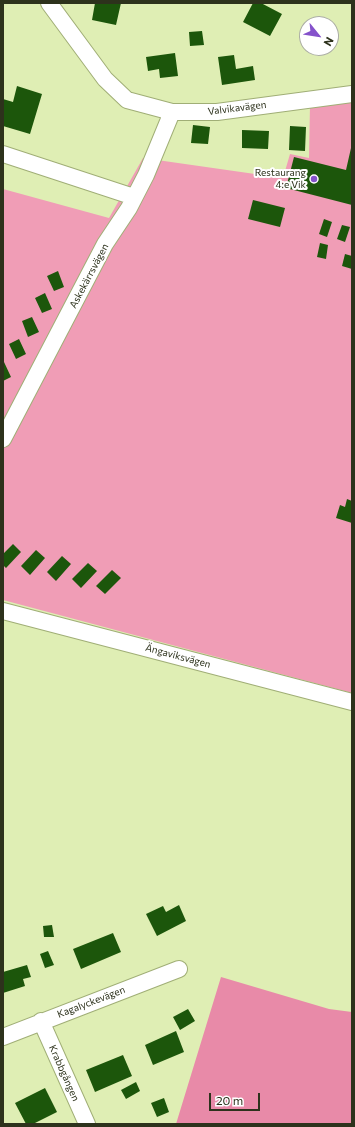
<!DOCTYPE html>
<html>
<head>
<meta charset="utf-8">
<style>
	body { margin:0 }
	#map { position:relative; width:355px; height:1127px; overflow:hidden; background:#dfeeb4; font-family:Commissioner,sans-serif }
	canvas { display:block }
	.frame { position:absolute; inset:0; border:4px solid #2d321c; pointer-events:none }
	.north { position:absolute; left:299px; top:16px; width:40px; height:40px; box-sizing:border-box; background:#fff; border:1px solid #abada4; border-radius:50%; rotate:120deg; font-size:11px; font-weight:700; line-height:16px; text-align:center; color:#2d321c }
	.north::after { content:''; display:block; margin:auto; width:14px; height:18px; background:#8552cb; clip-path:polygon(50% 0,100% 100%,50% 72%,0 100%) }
	.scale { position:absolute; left:209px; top:1093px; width:51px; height:18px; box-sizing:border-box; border:2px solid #2d321c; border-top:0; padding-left:5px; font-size:12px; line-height:14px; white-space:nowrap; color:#2d321c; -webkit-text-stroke:3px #fff; paint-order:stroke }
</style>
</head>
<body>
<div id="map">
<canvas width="355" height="1127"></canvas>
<div class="frame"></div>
<div class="north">N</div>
<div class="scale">20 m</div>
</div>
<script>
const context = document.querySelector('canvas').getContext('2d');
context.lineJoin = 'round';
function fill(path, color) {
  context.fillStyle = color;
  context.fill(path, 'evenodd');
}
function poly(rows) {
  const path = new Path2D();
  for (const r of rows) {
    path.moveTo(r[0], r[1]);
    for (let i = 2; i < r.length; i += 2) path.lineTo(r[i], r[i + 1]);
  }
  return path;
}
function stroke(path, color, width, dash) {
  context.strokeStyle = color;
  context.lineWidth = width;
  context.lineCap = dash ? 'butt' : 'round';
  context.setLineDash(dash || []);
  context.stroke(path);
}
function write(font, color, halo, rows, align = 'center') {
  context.font = font + ' Commissioner,sans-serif';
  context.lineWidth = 4;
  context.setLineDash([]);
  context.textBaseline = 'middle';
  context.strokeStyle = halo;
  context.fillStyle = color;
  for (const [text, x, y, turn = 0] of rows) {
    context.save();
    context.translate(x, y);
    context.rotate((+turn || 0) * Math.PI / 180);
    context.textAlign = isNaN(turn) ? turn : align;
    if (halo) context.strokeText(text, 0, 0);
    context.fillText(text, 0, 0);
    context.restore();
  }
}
fill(poly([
	[352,100,352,693,3,600,3,189,109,218,143,158,283,178,290,154,309,158,310,105]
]), '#f09db6');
fill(poly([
	[221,977,329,1009,352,1012,352,1124,176,1124]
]), '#e88aa8');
fill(poly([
	[95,3,121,3,116,25,92,20],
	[253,3,261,3,282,14,270,36,243,22],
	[202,31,204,45,190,46,189,32],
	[175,53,178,76,160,78,159,69,148,71,146,57],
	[234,55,236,69,253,66,255,80,222,85,218,57],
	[17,86,42,94,30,134,3,126,3,99,13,102],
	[193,125,210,127,208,144,191,143],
	[290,126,306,127,305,151,289,150],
	[242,130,269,131,268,149,242,148],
	[351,148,352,205,286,188,294,157,346,170],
	[253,200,285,208,280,227,248,219],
	[324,219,332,222,327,237,319,234],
	[342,225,350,227,345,242,337,239],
	[320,243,328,245,326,259,317,257],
	[345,254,352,256,352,269,342,266],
	[58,271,64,287,54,291,47,276],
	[45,293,52,309,42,313,35,298],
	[32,317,39,332,28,337,22,321],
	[19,339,26,354,16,359,9,344],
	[3,362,4,362,11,377,3,381],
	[347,499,352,501,352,523,336,518,340,505,345,507],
	[13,544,21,552,6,568,3,565,3,554],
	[36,550,45,558,30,575,21,566],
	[62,556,71,564,56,581,47,572],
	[88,563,97,571,81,588,72,579],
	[112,570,121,578,105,594,96,586],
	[179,905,186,921,157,936,146,914,163,906,166,912],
	[52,925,54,937,44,937,43,926],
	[113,933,121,952,81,969,73,949],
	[48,951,54,965,45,968,40,954],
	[27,965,31,977,23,979,25,986,3,993,3,972],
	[188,1009,195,1021,180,1030,173,1017],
	[176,1031,184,1052,153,1065,145,1045],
	[123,1055,132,1076,95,1092,86,1070],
	[136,1082,140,1091,126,1099,121,1090],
	[45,1088,57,1112,33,1124,26,1124,15,1103],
	[164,1098,169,1112,157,1117,151,1103]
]), '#1c560b');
const minor = poly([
	[49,3,105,79,127,100,172,112,217,112,352,94],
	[3,154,134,197],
	[3,439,105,244,129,208,146,175,172,112],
	[3,611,352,702],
	[41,1021,87,1124],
	[3,1037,179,969]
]);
stroke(minor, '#a0ae76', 18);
stroke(minor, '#fff', 16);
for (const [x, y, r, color] of [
	[314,179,4,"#8552cb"]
]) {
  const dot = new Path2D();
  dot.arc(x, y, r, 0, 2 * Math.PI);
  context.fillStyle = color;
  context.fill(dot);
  stroke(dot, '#fff', 1.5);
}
write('10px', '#2d321c', '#fff', [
	["Valvikavägen",237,108,-7],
	["Askekärrsvägen",89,276,-62],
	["Ängaviksvägen",178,656,15],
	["Kagalyckevägen",91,1002,-21],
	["Krabbgången",64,1073,66]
]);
write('10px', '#2d321c', '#fff', [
	["Restaurang",306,173],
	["4:e Vik",306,185]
], 'right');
</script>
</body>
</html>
